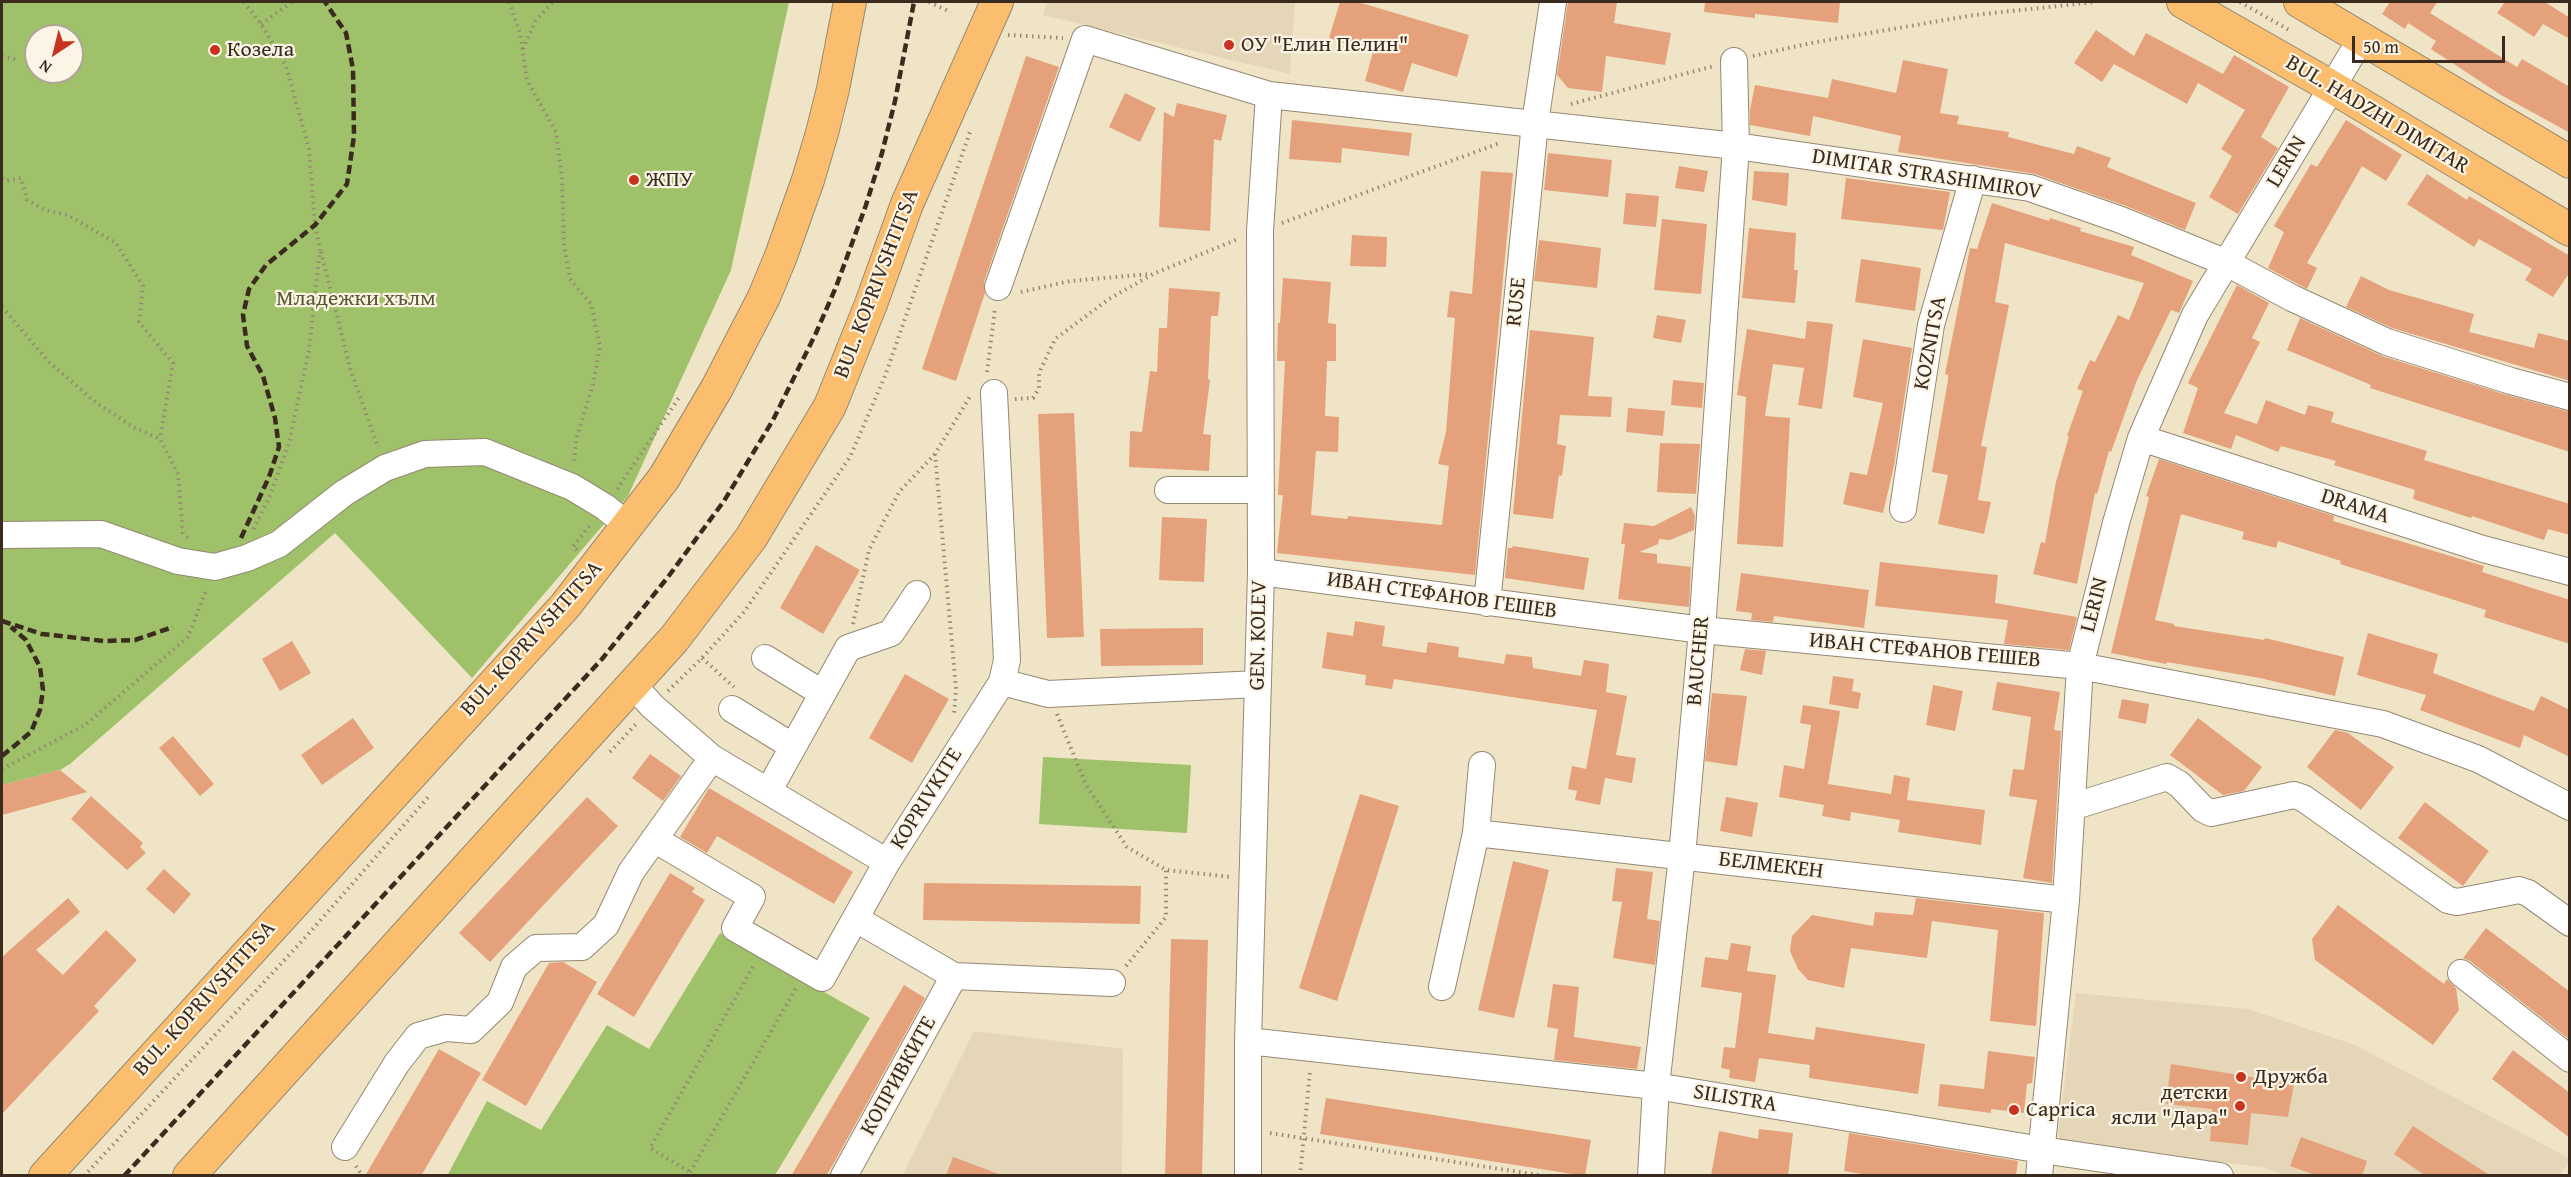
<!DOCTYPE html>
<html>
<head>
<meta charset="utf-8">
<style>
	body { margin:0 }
	#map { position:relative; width:2571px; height:1177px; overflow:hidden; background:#efe5c6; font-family:"Gentium Book Plus",serif }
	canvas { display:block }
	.frame { position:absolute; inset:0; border:3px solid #3b2a1e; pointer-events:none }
	.north { position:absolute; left:24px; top:24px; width:60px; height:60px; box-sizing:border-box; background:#fcf5e5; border:2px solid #afa495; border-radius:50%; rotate:215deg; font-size:16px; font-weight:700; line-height:24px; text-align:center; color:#3b2a1e }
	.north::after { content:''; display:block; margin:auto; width:21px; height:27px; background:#c8321e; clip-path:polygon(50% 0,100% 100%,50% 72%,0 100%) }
	.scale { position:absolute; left:2352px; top:36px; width:153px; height:27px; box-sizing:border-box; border:3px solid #3b2a1e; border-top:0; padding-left:8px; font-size:18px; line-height:21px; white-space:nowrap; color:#3b2a1e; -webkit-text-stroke:4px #fcf5e5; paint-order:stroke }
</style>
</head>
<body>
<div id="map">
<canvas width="2571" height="1177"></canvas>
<div class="frame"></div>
<div class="north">N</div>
<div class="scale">50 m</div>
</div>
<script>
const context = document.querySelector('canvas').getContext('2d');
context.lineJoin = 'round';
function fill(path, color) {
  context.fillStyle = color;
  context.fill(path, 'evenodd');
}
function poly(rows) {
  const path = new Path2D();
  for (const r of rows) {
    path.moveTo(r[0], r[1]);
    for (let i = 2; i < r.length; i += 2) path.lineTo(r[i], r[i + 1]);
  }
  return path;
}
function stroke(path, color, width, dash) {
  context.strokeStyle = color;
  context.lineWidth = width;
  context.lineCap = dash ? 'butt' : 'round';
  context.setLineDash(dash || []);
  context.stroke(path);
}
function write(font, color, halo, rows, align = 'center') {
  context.font = font + ' "Gentium Book Plus",serif';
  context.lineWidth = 4.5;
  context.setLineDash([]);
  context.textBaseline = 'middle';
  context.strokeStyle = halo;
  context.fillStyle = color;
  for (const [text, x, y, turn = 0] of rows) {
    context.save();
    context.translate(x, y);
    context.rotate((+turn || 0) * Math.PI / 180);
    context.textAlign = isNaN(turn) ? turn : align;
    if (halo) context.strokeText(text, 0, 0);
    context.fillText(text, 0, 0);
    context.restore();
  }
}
fill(poly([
	[1047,2,1295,2,1290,74,1043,15],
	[2076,993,2248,1009,2355,1045,2569,1158,2569,1162,2559,1176,2285,1175,2262,1167,2063,1143,2058,1135],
	[974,1031,1123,1049,1122,1175,902,1176]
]), '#e4d6b7');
fill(poly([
	[2,2,789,2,731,270,628,496,472,678,335,533,70,764,60,770,2,785],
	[36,36,72,36,72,72,36,72],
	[1043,757,1191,765,1187,833,1039,824],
	[720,933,870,1018,775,1175,447,1176,487,1101,541,1130,607,1025,649,1049]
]), '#9fc16a');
fill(poly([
	[1340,2,1358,2,1469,35,1457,77,1412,63,1403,92,1365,81,1373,52,1329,38],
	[1568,2,1617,2,1614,23,1671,33,1665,65,1606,56,1602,92,1568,88,1557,75],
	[1705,2,1840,2,1838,23,1755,14,1755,18,1704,12],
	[2390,2,2437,2,2430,13,2517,67,2522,59,2570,87,2570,133,2501,95,2431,49,2436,41,2408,23,2405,29,2382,14],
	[2505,2,2545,2,2570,18,2570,39,2543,24,2534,37,2497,13],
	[2096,30,2134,56,2146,33,2223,74,2234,55,2289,87,2261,137,2278,148,2238,214,2209,197,2232,156,2221,149,2245,110,2198,83,2187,104,2114,64,2102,82,2074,63],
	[1026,56,1059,67,984,282,985,293,956,381,922,369],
	[1903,60,1948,69,1940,113,1959,116,1957,124,2009,132,2008,137,2074,154,2077,146,2111,158,2107,167,2196,203,2185,230,2126,206,2035,174,1898,152,1901,136,1813,116,1810,136,1750,125,1750,110,1755,85,1828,98,1832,79,1896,93],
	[1125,93,1156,108,1140,142,1109,127],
	[1177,103,1227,115,1221,141,1214,139,1210,231,1159,227,1164,112,1174,117],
	[1292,120,1412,133,1409,156,1342,148,1341,163,1289,159],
	[2346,120,2402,155,2386,181,2362,166,2307,263,2317,268,2307,289,2268,268,2284,232,2274,226,2311,164,2317,167],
	[1548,153,1612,160,1608,197,1544,190],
	[1679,166,1708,171,1704,192,1675,188],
	[1481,171,1513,173,1475,575,1277,553,1283,495,1278,495,1285,361,1277,361,1278,323,1280,323,1283,278,1331,282,1328,323,1336,324,1336,361,1327,361,1325,416,1339,417,1338,452,1316,451,1311,515,1347,519,1348,516,1442,525,1449,466,1438,464,1446,432,1455,318,1447,317,1450,291,1472,294],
	[1754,171,1789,173,1787,206,1752,200],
	[2427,174,2467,200,2469,196,2570,256,2570,272,2553,297,2525,280,2532,269,2479,239,2474,247,2407,204],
	[1846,178,1950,192,1943,230,1841,219],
	[1626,193,1659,196,1656,227,1623,224],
	[1992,203,2049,221,2050,218,2081,228,2080,231,2134,247,2131,255,2193,281,2179,313,2171,310,2137,380,2111,452,2109,451,2097,494,2095,493,2077,584,2033,574,2041,542,2045,543,2056,482,2069,436,2067,436,2083,391,2077,389,2090,360,2095,362,2118,315,2129,320,2144,283,2005,243,1995,302,2009,305,1981,446,1987,447,1978,500,1991,502,1984,534,1938,524,1948,475,1932,472,1948,380,1948,375,1945,374,1970,248,1977,249],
	[1662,219,1707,224,1701,294,1654,290],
	[1749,228,1796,233,1794,270,1798,270,1795,303,1742,298],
	[1352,235,1387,237,1386,267,1350,266],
	[1539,240,1601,248,1597,288,1534,281],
	[1861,259,1921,268,1915,311,1855,302],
	[2361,276,2389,290,2474,314,2469,332,2534,348,2538,333,2570,341,2570,381,2392,328,2346,307],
	[2237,285,2269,303,2252,338,2260,342,2224,413,2257,424,2266,400,2305,415,2308,405,2334,412,2331,422,2427,451,2424,460,2570,504,2570,535,2548,529,2544,540,2472,516,2471,518,2413,499,2415,490,2334,465,2336,461,2281,446,2278,452,2236,435,2231,449,2183,433,2198,388,2188,383],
	[1169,288,1220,292,1218,316,1211,316,1208,379,1210,380,1203,434,1211,435,1209,471,1129,467,1130,431,1142,432,1150,371,1157,372,1159,328,1167,328],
	[1657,315,1686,320,1681,343,1653,338],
	[2300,318,2382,356,2507,395,2570,412,2570,452,2370,388,2371,385,2287,350],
	[1807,321,1833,324,1822,409,1798,405,1804,368,1773,364,1765,416,1790,418,1783,547,1737,544,1746,397,1737,395,1747,329,1805,339],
	[1530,330,1594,337,1588,396,1612,397,1611,417,1560,415,1557,444,1566,446,1562,476,1559,475,1553,519,1513,514],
	[1863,339,1912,348,1894,466,1883,513,1843,504,1850,472,1867,475,1883,403,1853,397],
	[1673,380,1704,383,1702,408,1671,405],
	[1628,408,1665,411,1663,436,1626,432],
	[1074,413,1084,637,1047,638,1038,414],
	[1660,443,1700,444,1696,494,1657,492],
	[2159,459,2334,516,2333,521,2484,566,2482,572,2570,600,2570,644,2484,617,2486,610,2340,564,2341,561,2278,541,2276,548,2242,539,2244,532,2181,514,2155,620,2174,624,2174,626,2264,640,2265,638,2344,657,2335,696,2260,678,2167,662,2166,664,2111,653,2149,497,2146,496],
	[1691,507,1695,516,1694,530,1670,540,1659,539,1658,544,1639,552,1657,554,1657,563,1691,567,1689,607,1618,599,1625,544,1621,544,1624,523,1654,526],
	[1162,517,1207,519,1204,582,1159,580],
	[816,545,860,570,823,634,780,608],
	[1513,546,1589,558,1584,590,1505,578,1508,548,1512,548],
	[1880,562,1998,575,1995,603,2077,617,2069,650,2004,644,2008,620,1875,606],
	[1741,573,1869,590,1864,628,1774,616,1773,622,1751,620,1752,613,1736,611],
	[1355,621,1385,626,1382,646,1426,653,1428,642,1459,647,1458,657,1504,664,1506,654,1532,657,1533,668,1581,676,1584,660,1609,664,1606,692,1627,696,1616,755,1636,758,1632,783,1605,778,1600,805,1575,800,1577,791,1568,789,1572,766,1586,769,1597,710,1394,679,1392,689,1365,685,1366,675,1322,668,1327,632,1353,636],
	[1203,628,1203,665,1101,666,1100,629],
	[2368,633,2438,654,2433,673,2534,711,2541,696,2570,710,2570,757,2524,735,2520,748,2420,710,2426,695,2357,675],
	[292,641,311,673,280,691,262,659],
	[1745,649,1766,651,1762,675,1740,670],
	[905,674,949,699,912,763,869,738],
	[1833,676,1854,679,1852,691,1861,693,1858,709,1829,704],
	[1997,682,2060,692,2054,730,2061,731,2052,883,2023,878,2037,800,2009,796,2013,769,2024,770,2031,717,1992,710],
	[1933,685,1963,691,1955,731,1926,725],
	[1712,693,1747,696,1737,766,1705,761],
	[2122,699,2149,704,2146,724,2118,718],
	[1803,705,1840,711,1828,784,1891,794,1894,775,1910,778,1907,800,1985,810,1981,845,1898,832,1900,820,1851,812,1850,821,1822,816,1824,805,1779,797,1784,765,1804,769,1811,725,1800,723],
	[353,718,374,748,322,785,301,755],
	[2198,718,2262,767,2244,791,2223,795,2170,755],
	[2335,730,2348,733,2394,767,2361,810,2307,767],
	[173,736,214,784,200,796,159,748],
	[650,754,681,776,663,801,632,778],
	[60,770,87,792,2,815,2,785],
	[709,788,853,872,834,904,717,836,707,853,680,837],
	[1360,794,1399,806,1337,1001,1299,988],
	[91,796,143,843,140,847,146,853,127,870,71,819],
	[587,797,618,826,490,962,459,933],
	[1726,797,1758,803,1752,837,1720,831],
	[2425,802,2489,851,2463,886,2398,838],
	[1513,861,1549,870,1514,1018,1478,1010],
	[1616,868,1653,872,1647,919,1660,921,1655,965,1613,958,1622,902,1612,901],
	[164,869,191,894,174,914,146,889],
	[670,873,695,888,692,892,705,900,634,1017,597,994],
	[924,883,1141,886,1140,924,923,920],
	[68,898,80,912,36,950,63,975,106,930,137,960,94,1006,99,1011,2,1114,2,957],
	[1916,898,2044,913,2036,1026,1990,1021,1998,930,1932,921,1927,958,1851,948,1844,988,1808,980,1798,969,1790,951,1792,936,1812,915,1873,926,1875,912,1913,915],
	[2338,905,2444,984,2447,979,2456,988,2459,1010,2433,1045,2315,960,2312,939],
	[2486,928,2570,992,2570,1040,2470,961,2463,958],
	[1171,939,1208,940,1202,1176,1165,1176],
	[1731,943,1751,946,1747,971,1776,975,1768,1033,1814,1040,1816,1027,1925,1044,1918,1094,1809,1078,1810,1065,1759,1058,1755,1082,1729,1078,1730,1070,1721,1068,1724,1047,1735,1048,1742,993,1701,987,1705,957,1728,960],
	[563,962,597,982,526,1106,482,1080,549,963],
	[1553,984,1579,987,1574,1037,1641,1047,1637,1069,1554,1060,1558,1029,1547,1027],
	[904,985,925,998,835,1161,826,1176,791,1176],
	[439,1049,481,1073,421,1176,365,1176],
	[2513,1050,2570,1093,2570,1138,2492,1079],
	[1988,1051,2035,1057,2032,1083,2027,1084,2024,1113,1991,1109,1991,1113,1938,1106,1940,1084,1984,1089],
	[2171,1064,2294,1084,2288,1117,2251,1113,2248,1145,2210,1141,2212,1109,2166,1104],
	[1326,1098,1591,1140,1585,1176,1320,1134],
	[2413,1126,2491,1176,2426,1176,2394,1154],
	[1759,1129,1793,1133,1788,1176,1711,1176,1719,1131,1758,1139],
	[1849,1133,2018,1161,2016,1176,1874,1176,1844,1171],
	[2301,1137,2367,1161,2362,1176,2318,1176,2290,1166],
	[953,1157,999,1174,998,1176,946,1176]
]), '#e4a17c');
const minor = poly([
	[998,287,1085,39,1269,95,1736,146,2030,188,2121,220,2227,263,2292,298,2387,342,2511,381,2570,397],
	[994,393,1007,660,1002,682,1048,694,1258,684],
	[2141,438,2483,549,2570,572],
	[1168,490,1261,490],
	[1903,509,1931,325,1973,179],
	[2,535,101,534,178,561,215,567,247,558,279,544,344,493,385,468,425,454,485,452,572,487,605,507,629,526],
	[1261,572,1702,630,2080,666,2383,724,2478,759,2570,807],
	[1487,603,1535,123,1553,2],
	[765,658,822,693],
	[633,685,652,706,712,758,887,862],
	[732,709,792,746],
	[769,790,848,648,891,633,917,594],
	[2072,807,2167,777,2179,784,2203,809,2211,813,2294,795,2303,798,2448,900,2457,902,2519,890,2528,893,2570,923],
	[1476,833,2066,900],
	[654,839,752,897,735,928,822,978,887,862,1002,682],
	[856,919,954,976,1112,983],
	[2461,973,2570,1059],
	[1442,987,1476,833,1482,765],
	[1248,1041,1656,1086,2042,1150,2220,1176],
	[345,1147,397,1063,418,1036,446,1028,471,1030,500,1002,514,967,536,948,582,947,606,925,631,872,712,758],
	[844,1176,954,976],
	[1248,1176,1248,1041,1261,572,1260,231,1269,95],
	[1651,1176,1656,1086,1682,856,1702,630,1736,146,1734,61],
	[2039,1176,2066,900,2080,666,2116,523,2141,438,2195,315,2361,39]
]);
const major = poly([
	[2183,2,2332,87,2570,230],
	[2300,2,2570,162],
	[45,1176,565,606,664,478,717,388,764,297,781,256,808,180,822,133,833,89,850,2],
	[189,1176,674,639,751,538,830,406,871,304,907,204,997,2]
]);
stroke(minor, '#958872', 28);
stroke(major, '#958872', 34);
stroke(poly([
	[244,2,261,24,286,66,309,149,315,225,320,249,309,350,289,443,269,498,252,532],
	[509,2,520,33,527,80,556,132,562,178,564,245,570,279,591,304,600,347,593,384,576,440,574,465],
	[929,2,951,12],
	[2240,2,2289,30],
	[261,24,292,2],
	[1008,35,1063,38],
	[523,49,536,20,553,2],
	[2,56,18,60],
	[1753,56,1811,43,1974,15,2096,2],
	[1571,104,1714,66],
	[2,179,5,181,21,178,27,200,45,210,68,215,116,243,143,286,139,322,173,363,160,439],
	[1282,223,1500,143],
	[321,252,350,368,378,447],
	[1021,292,1070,281,1150,274],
	[2,307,49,362,94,401,133,427,160,439,178,474,183,533,190,540],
	[987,372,995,309],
	[1015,399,1033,398,1039,388,1039,373,1055,339,1109,299,1153,274,1238,239],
	[935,454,956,689,954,715],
	[617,489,680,396],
	[577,550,573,547,591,524],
	[853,624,869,550,899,492,935,454,971,395],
	[702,658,734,687],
	[668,691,702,658,744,612,850,457,885,376,971,129],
	[1057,714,1086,785,1127,847,1166,870,1232,877],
	[610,752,638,722],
	[2,769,85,725,188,637,207,588],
	[1126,966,1166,917,1166,870],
	[1270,1133,1545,1176],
	[356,1166,362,1176],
	[690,1172,796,988],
	[84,1176,304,939,430,795],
	[688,1176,690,1172,650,1148,754,965],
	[1300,1176,1310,1071]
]), '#958872', 4, [1.5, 4.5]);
stroke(minor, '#fff', 26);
stroke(major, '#fbbe6e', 32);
stroke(poly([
	[241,538,269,477,279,447,275,418,263,376,247,346,243,315,249,289,266,265,315,225,347,184,354,136,353,69,346,33,325,2],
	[2,621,42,634,104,641,135,640,173,627],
	[2,756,31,732,40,710,43,690,40,667,26,640,11,627],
	[124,1176,602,659,668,577,724,501,773,420,816,333,836,287,866,205,882,153,895,101,914,2]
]), '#3b2a1e', 4.5, [9, 4.5]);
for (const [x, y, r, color] of [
	[1229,45,6,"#c8321e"],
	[215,50,6,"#c8321e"],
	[634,180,6,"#c8321e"],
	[2241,1077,6,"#c8321e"],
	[2240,1106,6,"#c8321e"],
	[2014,1110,6,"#c8321e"]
]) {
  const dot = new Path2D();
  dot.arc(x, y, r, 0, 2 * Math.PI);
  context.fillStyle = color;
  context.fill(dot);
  stroke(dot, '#fcf5e5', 2);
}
write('22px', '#3b2a1e', '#fcf5e5', [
	["ОУ \"Елин Пелин\"",1241,45],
	["Козела",227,50],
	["ЖПУ",646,180],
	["Дружба",2253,1077],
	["детски",2228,1093,"right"],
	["ясли \"Дара\"",2228,1118,"right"],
	["Caprica",2026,1110]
], 'left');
write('22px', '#3b2a1e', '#fcf5e5', [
	["BUL. HADZHI DIMITAR",2377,115,31],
	["LERIN",2287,162,-59],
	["DIMITAR STRASHIMIROV",1927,175,9],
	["BUL. KOPRIVSHTITSA",877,284,-69],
	["RUSE",1517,302,-84],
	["KOZNITSA",1931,343,-79],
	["DRAMA",2355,507,18],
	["ИВАН СТЕФАНОВ ГЕШЕВ",1442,596,8],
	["LERIN",2095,605,-76],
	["GEN. KOLEV",1259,635,-89],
	["BUL. KOPRIVSHTITSA",532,639,-48],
	["ИВАН СТЕФАНОВ ГЕШЕВ",1925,651,5],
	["BAUCHER",1699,661,-85],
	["KOPRIVKITE",927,799,-58],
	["БЕЛМЕКЕН",1771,866,7],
	["BUL. KOPRIVSHTITSA",205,999,-48],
	["КОПРИВКИТЕ",899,1076,-61],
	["SILISTRA",1735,1099,9]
]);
write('22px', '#595735', '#fcf5e5', [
	["Младежки хълм",356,299]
]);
</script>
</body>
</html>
